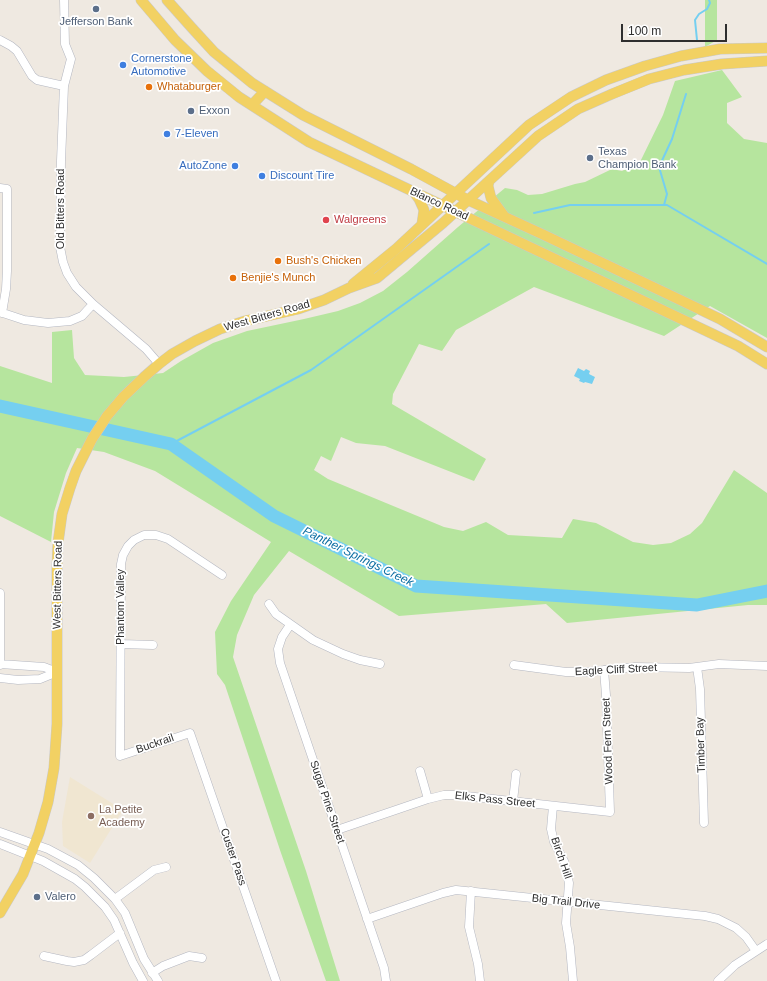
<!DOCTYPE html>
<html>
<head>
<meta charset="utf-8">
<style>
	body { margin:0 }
	#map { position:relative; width:767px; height:981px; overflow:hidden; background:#efe9e1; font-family:Arial,sans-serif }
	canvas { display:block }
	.scale { position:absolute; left:621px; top:24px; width:106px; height:18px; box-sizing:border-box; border:2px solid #2e2e2e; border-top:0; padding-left:5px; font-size:12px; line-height:14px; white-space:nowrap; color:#2e2e2e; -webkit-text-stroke:3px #fff; paint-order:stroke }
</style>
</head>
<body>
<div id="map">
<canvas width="767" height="981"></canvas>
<div class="scale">100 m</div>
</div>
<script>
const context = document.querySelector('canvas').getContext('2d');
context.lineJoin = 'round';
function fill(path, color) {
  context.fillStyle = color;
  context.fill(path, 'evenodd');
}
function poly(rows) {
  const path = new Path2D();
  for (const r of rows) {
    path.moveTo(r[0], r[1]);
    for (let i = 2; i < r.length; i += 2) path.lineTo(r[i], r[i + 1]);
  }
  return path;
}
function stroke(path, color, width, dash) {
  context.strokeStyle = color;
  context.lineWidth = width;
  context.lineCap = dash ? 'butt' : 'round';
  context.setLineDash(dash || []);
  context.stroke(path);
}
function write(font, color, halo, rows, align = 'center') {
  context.font = font + ' Arial,sans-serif';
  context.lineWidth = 3.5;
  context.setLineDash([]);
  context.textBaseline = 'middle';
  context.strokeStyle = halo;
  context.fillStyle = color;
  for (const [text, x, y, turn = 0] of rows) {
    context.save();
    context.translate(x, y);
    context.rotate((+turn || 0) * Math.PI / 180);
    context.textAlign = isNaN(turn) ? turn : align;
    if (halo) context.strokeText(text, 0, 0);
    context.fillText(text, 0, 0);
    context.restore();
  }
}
fill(poly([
	[70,777,123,810,90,863,63,846,62,822]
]), '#f0e6d1');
fill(poly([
	[705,0,717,0,717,40,705,47],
	[722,70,742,97,727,103,727,123,744,139,767,143,767,338,710,306,664,336,534,287,456,330,442,351,419,344,393,394,392,404,486,459,474,481,385,446,356,443,341,437,331,461,321,456,314,470,328,479,444,527,463,531,486,522,508,535,562,538,573,519,596,523,633,542,653,545,671,543,690,534,702,523,734,470,767,493,767,605,748,605,567,623,546,604,399,616,289,551,254,595,237,635,233,657,306,871,340,981,326,981,281,853,225,685,217,674,215,632,231,601,271,542,155,471,104,452,77,448,66,473,54,512,51,542,0,516,0,366,52,383,52,332,72,330,74,358,85,375,124,377,163,373,181,361,213,343,247,331,304,319,338,311,360,303,383,291,407,272,458,227,505,188,517,190,528,195,542,194,575,184,585,182,612,169,622,171,640,162,663,115,675,81]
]), '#b6e59e');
fill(poly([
	[578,368,584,371,586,369,590,371,589,374,595,377,592,384,585,382,584,383,579,381,580,379,574,376]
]), '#75cff0');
stroke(poly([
	[697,40,695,20,699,14,707,9,710,3,709,0],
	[664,205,667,194,659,167,672,139,686,94],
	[534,213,570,205,667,205,767,264],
	[171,444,311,370,489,244]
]), '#75cff0', 2);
stroke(poly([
	[0,406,171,444,274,516,416,586,697,605,767,591]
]), '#75cff0', 13);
const minor = poly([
	[64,0,65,44,71,59,64,86,61,161,60,247,63,262,67,273,76,287,93,304,146,349,159,364],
	[0,40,11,46,17,51,32,76,37,80,64,86],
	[0,188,7,189,7,271,6,289,2,313],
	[0,312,24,320,48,323,70,321,82,316,93,304],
	[222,575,168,539,156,535,144,535,134,540,128,546,123,555,121,564,120,756,190,733,276,981],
	[0,593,0,665],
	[269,604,276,614,313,640,343,654,360,660,380,664],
	[290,625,282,637,278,649,280,663,384,968,386,981],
	[121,644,153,645],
	[514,665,566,672,586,672,635,667,689,668,719,664,767,666],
	[697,667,700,689,704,823],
	[0,678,18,680,40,679,57,672,44,667,0,664],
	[420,771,428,799],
	[513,801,516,774],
	[553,806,551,829,554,842,564,861,569,883,566,923,570,947,573,981],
	[337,830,428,799,444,795,457,795,610,812,606,695,604,670],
	[0,832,48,849,78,865,94,878,115,899,125,913,144,959,158,981],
	[0,844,43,861,75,879,85,887,105,907,114,920,133,963,143,981],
	[471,891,469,927,478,964,480,981],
	[115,899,154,870,166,867],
	[367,919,443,893,456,890,705,916,718,919,736,928,746,937,756,951],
	[44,956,67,961,74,962,84,960,91,955,120,933],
	[152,973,163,966,189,956,202,958],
	[718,981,735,965,767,944]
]);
const major = poly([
	[141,0,175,40,207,71,239,97,309,142,738,346,767,364],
	[167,0,192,28,214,52,236,70,252,83,303,115,411,169,468,200,544,235,720,319,767,347],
	[252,105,265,91],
	[489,181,488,186,491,198,504,216],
	[414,192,419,199,424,210,422,224],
	[353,284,396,249,529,125,571,97,606,80,645,66,681,56,720,49,767,48],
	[0,913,23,874,39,833,48,802,54,768,57,724,57,569,58,543,62,514,70,488,76,471,92,439,107,416,124,396,144,377,159,364,172,354,195,341,220,329,245,321,298,309,324,300,349,288,377,278,443,223,538,136,578,109,612,94,649,79,684,70,722,64,767,61]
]);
stroke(minor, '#b4b7c1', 9);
stroke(major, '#c9c9c9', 11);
stroke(minor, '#fff', 8);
stroke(major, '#f2d163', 10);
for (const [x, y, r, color] of [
	[96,9,4,"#5c6f8a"],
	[123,65,4,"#3f7fe0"],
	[149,87,4,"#e8710a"],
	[191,111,4,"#5c6f8a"],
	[167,134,4,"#3f7fe0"],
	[590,158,4,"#5c6f8a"],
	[235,166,4,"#3f7fe0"],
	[262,176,4,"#3f7fe0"],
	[326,220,4,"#e0444e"],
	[278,261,4,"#e8710a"],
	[233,278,4,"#e8710a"],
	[91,816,4,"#8d6e63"],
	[37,897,4,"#5c6f8a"]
]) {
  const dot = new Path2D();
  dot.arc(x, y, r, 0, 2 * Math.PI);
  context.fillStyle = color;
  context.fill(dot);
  stroke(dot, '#fff', 1.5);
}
write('11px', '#4e5e75', '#fff', [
	["Jefferson Bank",96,22,"center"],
	["Exxon",199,111],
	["Texas",598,152],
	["Champion Bank",598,165],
	["Valero",45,897]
], 'left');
write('11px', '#366cbe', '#fff', [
	["Cornerstone",131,59],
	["Automotive",131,72],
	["7-Eleven",175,134],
	["AutoZone",227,166,"right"],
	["Discount Tire",270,176]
], 'left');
write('11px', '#c56008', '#fff', [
	["Whataburger",157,87],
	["Bush's Chicken",286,261],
	["Benjie's Munch",241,278]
], 'left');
write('11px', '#2e2e2e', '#fff', [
	["Blanco Road",439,204,25],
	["Old Bitters Road",61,209,-90],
	["West Bitters Road",267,316,-16],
	["West Bitters Road",58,585,-89],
	["Phantom Valley",121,607,-90],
	["Eagle Cliff Street",616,670,-3],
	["Wood Fern Street",608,741,-92],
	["Buckrail",155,744,-19],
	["Timber Bay",701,745,-92],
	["Elks Pass Street",495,800,6],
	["Sugar Pine Street",327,802,71],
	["Custer Pass",233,857,71],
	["Birch Hill",561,858,71],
	["Big Trail Drive",566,902,6]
]);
write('11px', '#be3a42', '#fff', [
	["Walgreens",334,220]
], 'left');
write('11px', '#785e54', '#fff', [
	["La Petite",99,810],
	["Academy",99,823]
], 'left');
write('italic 12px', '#0d6fa3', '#fff', [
	["Panther Springs Creek",358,557,26]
]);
</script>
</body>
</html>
